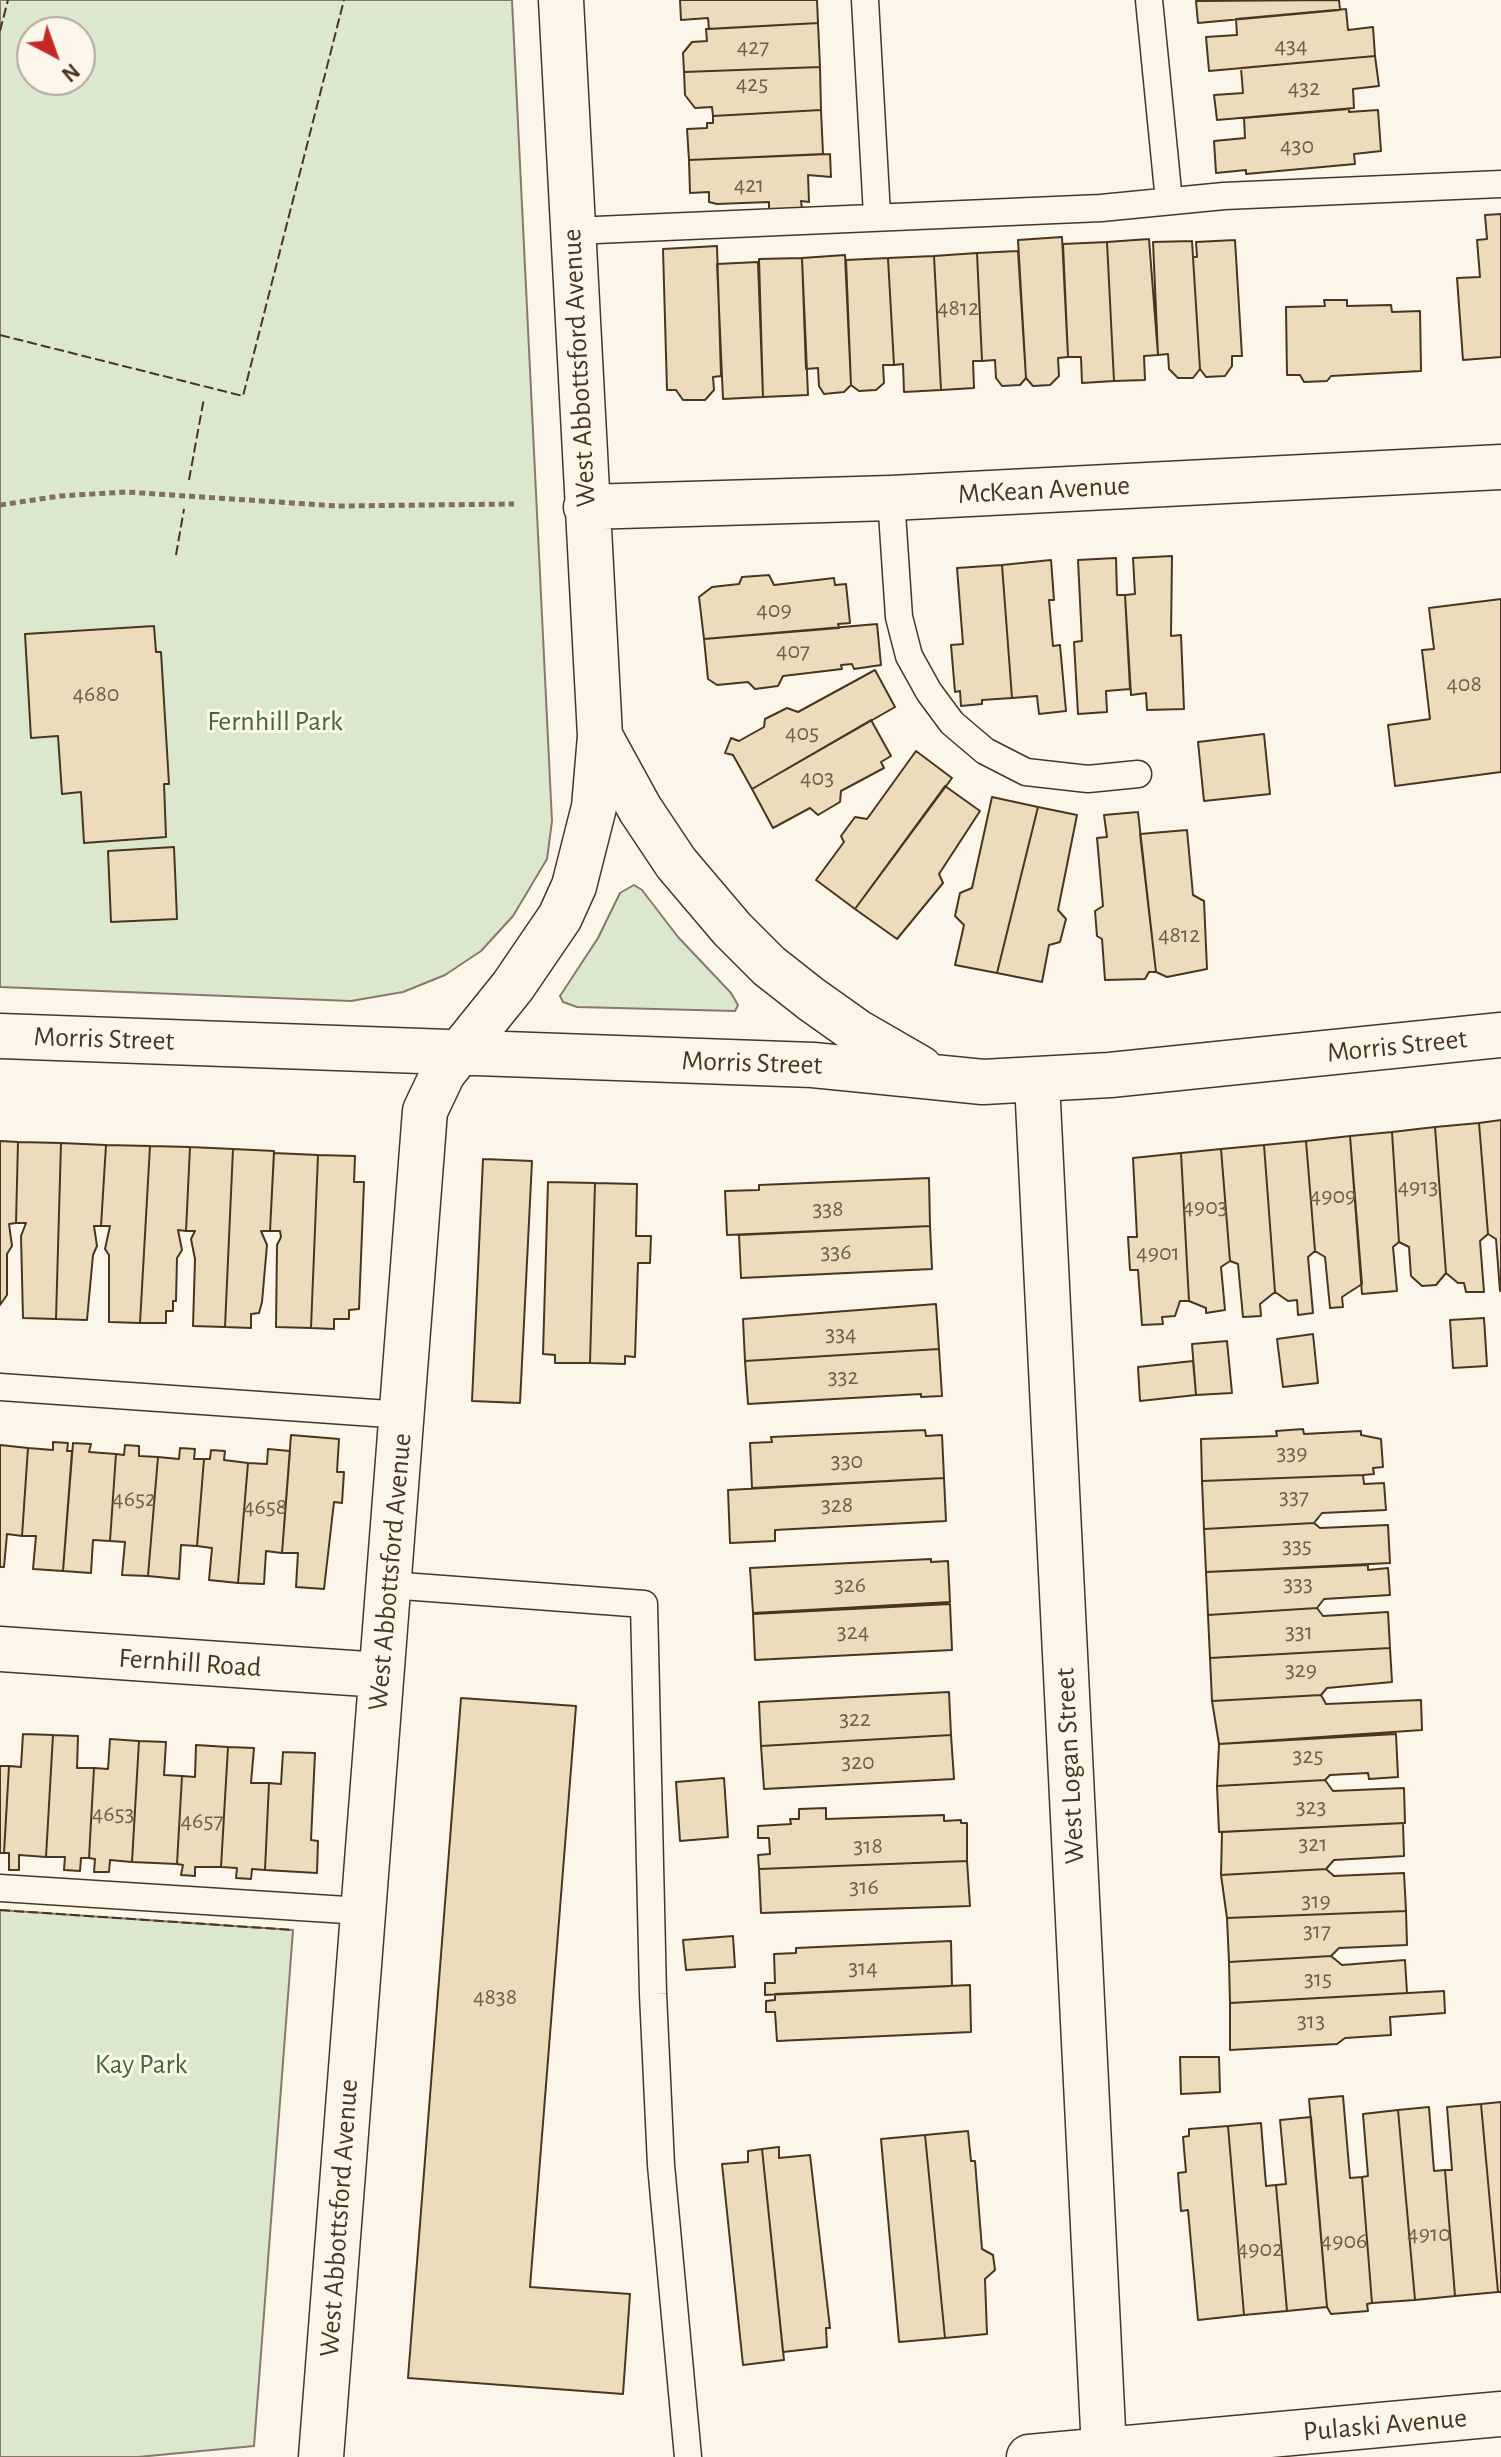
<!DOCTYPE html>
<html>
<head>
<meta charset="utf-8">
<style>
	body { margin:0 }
	#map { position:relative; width:1501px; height:2457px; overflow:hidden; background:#fbf6e9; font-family:"Alegreya Sans",sans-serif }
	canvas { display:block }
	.north { position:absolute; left:16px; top:16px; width:80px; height:80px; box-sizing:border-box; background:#fbf6e9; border:2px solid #b4a999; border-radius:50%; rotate:139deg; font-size:22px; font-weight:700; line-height:32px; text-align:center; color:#4a3520 }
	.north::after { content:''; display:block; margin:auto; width:28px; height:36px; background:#c62828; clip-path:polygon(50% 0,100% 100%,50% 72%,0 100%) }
</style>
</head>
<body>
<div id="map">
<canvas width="1501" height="2457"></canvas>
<div class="north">N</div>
</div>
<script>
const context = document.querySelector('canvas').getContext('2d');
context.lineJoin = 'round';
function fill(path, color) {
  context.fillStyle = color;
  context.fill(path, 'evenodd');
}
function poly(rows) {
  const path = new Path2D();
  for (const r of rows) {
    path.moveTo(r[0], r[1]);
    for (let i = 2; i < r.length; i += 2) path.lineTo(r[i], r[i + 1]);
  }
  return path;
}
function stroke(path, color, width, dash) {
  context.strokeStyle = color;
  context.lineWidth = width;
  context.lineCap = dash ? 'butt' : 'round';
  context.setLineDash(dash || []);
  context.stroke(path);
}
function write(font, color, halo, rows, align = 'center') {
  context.font = font + ' "Alegreya Sans",sans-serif';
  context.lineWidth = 6;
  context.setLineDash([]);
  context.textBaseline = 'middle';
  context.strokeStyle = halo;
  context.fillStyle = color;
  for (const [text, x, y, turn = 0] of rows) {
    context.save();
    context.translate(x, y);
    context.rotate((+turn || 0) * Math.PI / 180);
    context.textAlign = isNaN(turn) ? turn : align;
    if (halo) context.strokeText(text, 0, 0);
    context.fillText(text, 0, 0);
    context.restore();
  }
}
const green = poly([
	[0,0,512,0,552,821,547,859,513,916,481,951,445,975,403,992,351,1001,0,987,0,0],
	[32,32,80,32,80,80,32,80,32,32],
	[634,885,642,890,678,937,731,993,738,1005,735,1011,577,1007,563,1002,560,996,598,938,620,893,634,885],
	[0,1910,293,1930,254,2446,138,2457,0,2457,0,1910]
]);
fill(green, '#dce7d0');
stroke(green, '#887966', 2);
const building = poly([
	[680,0,817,0,818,23,709,29,708,18,681,20,680,0],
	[1339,0,1340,10,1198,23,1196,1,1339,0],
	[1346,9,1348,30,1373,27,1375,56,1209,71,1206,37,1237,35,1236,19,1346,9],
	[818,23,820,67,684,72,683,53,692,42,707,41,706,29,818,23],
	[1375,56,1379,86,1353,89,1354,108,1217,120,1214,95,1243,93,1241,68,1375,56],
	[820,67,821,110,713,116,712,107,695,108,685,95,684,72,820,67],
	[1349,109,1349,112,1378,110,1381,151,1354,154,1355,164,1246,174,1246,170,1216,173,1214,141,1245,138,1244,118,1349,109],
	[821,110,823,154,689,160,687,129,707,128,707,123,713,123,713,116,821,110],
	[830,154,831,177,808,175,809,202,801,201,802,209,769,210,769,202,717,204,709,202,709,192,690,193,689,160,830,154],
	[1501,214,1501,357,1463,360,1457,278,1480,277,1477,240,1487,239,1485,215,1501,214],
	[1062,237,1068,357,1058,358,1059,376,1050,385,1033,386,1026,378,1018,240,1062,237],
	[1149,239,1158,355,1144,356,1145,380,1114,381,1107,242,1149,239],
	[1235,240,1242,356,1232,356,1232,366,1225,376,1206,377,1200,369,1193,257,1197,257,1196,242,1235,240],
	[1192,241,1200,369,1193,378,1178,378,1169,369,1168,354,1158,355,1153,242,1192,241],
	[1107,242,1114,381,1082,383,1081,357,1068,357,1063,244,1107,242],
	[717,246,721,376,713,377,714,390,705,400,683,400,676,390,667,390,663,249,717,246],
	[1018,251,1026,378,1020,385,1002,386,996,378,995,360,982,361,977,253,1018,251],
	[977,253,982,361,973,361,974,388,941,390,934,256,977,253],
	[845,255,851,385,844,392,824,394,819,386,818,368,806,369,802,258,845,255],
	[934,256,941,390,904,392,903,364,894,365,888,258,934,256],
	[802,258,808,395,763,397,759,259,802,258],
	[888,258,894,365,883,365,884,383,876,390,859,391,851,385,846,260,888,258],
	[758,262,763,397,723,399,717,264,758,262],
	[1324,300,1347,300,1347,306,1391,305,1392,312,1420,311,1421,371,1331,376,1327,381,1304,382,1300,375,1287,375,1286,307,1325,306,1324,300],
	[1172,556,1171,636,1181,635,1184,709,1147,710,1146,693,1131,695,1125,595,1135,594,1133,558,1172,556],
	[1116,558,1117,595,1125,595,1130,689,1106,691,1107,712,1078,714,1074,642,1082,641,1078,560,1116,558],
	[1051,560,1054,600,1049,600,1053,646,1060,645,1066,711,1039,714,1037,696,1012,698,1002,565,1051,560],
	[1002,565,1012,698,982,700,982,704,961,706,960,691,955,692,951,645,963,644,957,568,1002,565],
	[769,575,774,585,834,578,835,585,846,584,850,623,838,624,839,628,704,639,699,597,712,587,739,584,742,577,769,575],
	[1501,599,1501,772,1395,786,1388,725,1430,719,1422,650,1434,649,1429,608,1501,599],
	[877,624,881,665,854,669,852,664,841,665,842,669,783,676,778,686,755,689,748,682,717,685,708,679,704,639,877,624],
	[154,626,156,652,161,652,169,784,164,784,166,837,84,843,81,792,62,794,58,736,31,738,25,634,154,626],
	[875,670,895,707,752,789,733,755,725,753,731,738,739,741,764,727,765,719,787,708,798,712,875,670],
	[871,720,891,756,881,762,884,768,841,791,840,802,818,815,810,808,773,828,752,789,871,720],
	[1264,734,1270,794,1204,801,1198,742,1264,734],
	[916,751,952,778,855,909,816,880,844,842,841,836,855,817,867,819,916,751],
	[945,786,980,811,939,874,943,883,897,939,855,909,945,786],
	[992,797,1038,807,997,973,955,965,964,925,955,916,960,893,972,888,992,797],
	[1038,807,1077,815,1058,910,1066,919,1060,942,1049,945,1042,982,997,973,1038,807],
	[1138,812,1156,972,1149,972,1145,979,1105,980,1102,939,1097,936,1095,911,1103,906,1097,838,1107,837,1104,815,1138,812],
	[1187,830,1193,895,1204,901,1207,969,1167,977,1156,972,1140,834,1187,830],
	[174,847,177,919,111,922,108,851,174,847],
	[1501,1120,1501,1291,1500,1291,1496,1239,1488,1234,1479,1123,1501,1120],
	[1479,1123,1488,1234,1480,1241,1484,1292,1466,1292,1464,1283,1458,1283,1446,1273,1435,1127,1479,1123],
	[1435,1127,1446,1273,1436,1285,1422,1286,1411,1276,1409,1247,1399,1242,1392,1132,1435,1127],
	[1392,1132,1399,1242,1393,1247,1397,1291,1362,1294,1350,1136,1392,1132],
	[1350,1136,1362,1284,1342,1297,1343,1307,1330,1308,1325,1257,1315,1251,1306,1141,1350,1136],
	[0,1141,18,1142,16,1223,9,1224,12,1246,7,1254,7,1295,0,1305,0,1141],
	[1306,1141,1315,1251,1308,1257,1313,1313,1298,1315,1297,1300,1288,1301,1275,1292,1264,1145,1306,1141],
	[18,1142,61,1143,56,1319,23,1318,21,1236,26,1223,16,1223,18,1142],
	[61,1143,106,1145,101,1226,94,1226,97,1246,93,1255,87,1320,56,1319,61,1143],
	[106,1145,150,1146,140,1323,109,1322,109,1255,105,1249,110,1226,101,1226,106,1145],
	[1264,1145,1275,1292,1260,1304,1261,1316,1243,1317,1238,1264,1230,1261,1221,1149,1264,1145],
	[150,1146,190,1147,186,1231,178,1230,182,1250,177,1258,176,1301,173,1301,173,1311,166,1311,166,1323,140,1323,150,1146],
	[190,1147,233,1149,225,1327,193,1326,195,1259,191,1239,195,1231,186,1231,190,1147],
	[233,1149,274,1151,270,1231,261,1231,267,1245,262,1302,259,1313,251,1314,251,1328,225,1327,233,1149],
	[1221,1149,1230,1261,1221,1267,1225,1310,1206,1313,1206,1308,1189,1301,1181,1153,1221,1149],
	[274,1153,318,1155,311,1328,276,1327,277,1245,281,1237,280,1231,270,1231,274,1153],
	[1181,1153,1189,1301,1180,1301,1175,1316,1162,1317,1163,1324,1142,1325,1138,1270,1130,1270,1128,1237,1137,1237,1133,1158,1181,1153],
	[318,1155,355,1156,354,1182,364,1182,359,1309,349,1310,349,1319,334,1319,334,1329,311,1328,318,1155],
	[483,1159,532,1161,520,1403,472,1401,483,1159],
	[929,1178,930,1226,727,1235,725,1191,759,1190,759,1185,929,1178],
	[548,1182,595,1183,590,1363,555,1363,555,1355,543,1354,548,1182],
	[595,1183,637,1184,636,1236,651,1236,650,1263,638,1263,635,1357,625,1356,625,1364,590,1363,595,1183],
	[930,1226,932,1269,741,1278,739,1235,930,1226],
	[936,1304,939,1349,745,1361,743,1319,936,1304],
	[1484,1318,1487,1366,1453,1368,1450,1320,1484,1318],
	[1313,1334,1318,1383,1283,1387,1277,1339,1313,1334],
	[1227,1341,1232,1393,1196,1395,1192,1344,1227,1341],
	[939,1349,942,1396,921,1397,921,1394,748,1404,745,1361,939,1349],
	[1193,1361,1196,1395,1140,1401,1138,1367,1193,1361],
	[1303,1429,1304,1434,1361,1431,1361,1435,1381,1439,1383,1467,1373,1468,1374,1474,1363,1475,1202,1481,1201,1439,1277,1436,1276,1431,1303,1429],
	[925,1430,926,1436,942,1435,944,1478,752,1488,750,1443,772,1442,771,1437,925,1430],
	[291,1435,339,1439,337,1472,344,1472,342,1503,334,1502,324,1589,296,1587,298,1553,282,1553,291,1435],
	[53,1442,68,1443,67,1451,72,1451,63,1571,33,1569,36,1536,22,1536,28,1448,53,1450,53,1442],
	[73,1443,91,1444,89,1452,116,1454,110,1541,93,1540,91,1573,63,1571,73,1443],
	[0,1445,28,1448,22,1536,7,1534,4,1567,0,1567,0,1445],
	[125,1445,139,1446,139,1456,158,1457,148,1576,122,1575,125,1542,110,1541,116,1454,124,1455,125,1445],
	[180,1448,195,1449,194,1459,204,1459,197,1546,181,1545,179,1579,148,1576,158,1457,179,1459,180,1448],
	[268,1449,290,1451,282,1553,266,1551,264,1584,238,1583,248,1463,267,1464,268,1449],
	[211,1450,225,1451,224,1460,248,1463,238,1583,209,1580,212,1548,197,1546,204,1459,210,1459,211,1450],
	[1363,1475,1364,1484,1384,1483,1386,1510,1322,1513,1314,1523,1204,1529,1202,1481,1363,1475],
	[944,1478,946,1521,775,1530,775,1541,730,1543,728,1490,944,1478],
	[1314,1523,1320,1528,1388,1525,1390,1563,1206,1572,1204,1529,1314,1523],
	[931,1559,931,1562,948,1561,950,1602,753,1613,750,1568,931,1559],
	[1368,1565,1368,1570,1388,1568,1390,1595,1324,1599,1317,1608,1208,1615,1206,1572,1368,1565],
	[950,1604,952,1650,755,1660,753,1614,950,1604],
	[1317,1608,1323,1616,1388,1612,1390,1648,1210,1658,1208,1615,1317,1608],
	[1390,1648,1392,1682,1327,1688,1321,1695,1212,1701,1210,1658,1390,1648],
	[949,1692,951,1735,761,1746,759,1702,949,1692],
	[1321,1695,1326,1704,1421,1700,1422,1730,1219,1744,1212,1701,1321,1695],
	[461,1698,576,1706,530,2287,630,2294,623,2394,408,2378,461,1698],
	[23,1734,53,1735,46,1857,19,1855,19,1870,9,1870,9,1853,4,1853,9,1766,21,1767,23,1734],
	[1396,1734,1398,1777,1369,1779,1368,1773,1330,1775,1325,1780,1217,1786,1219,1744,1396,1734],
	[53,1735,78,1736,77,1768,94,1768,89,1858,81,1858,80,1871,64,1870,65,1857,46,1857,53,1735],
	[951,1735,954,1779,764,1789,761,1746,951,1735],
	[110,1739,139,1741,132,1862,110,1860,109,1872,94,1872,95,1859,89,1858,94,1768,108,1769,110,1739],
	[139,1741,166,1742,164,1775,182,1776,177,1864,132,1862,139,1741],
	[196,1745,228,1747,221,1867,195,1867,195,1876,181,1875,183,1865,177,1864,182,1776,195,1777,196,1745],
	[228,1747,254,1748,251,1783,269,1783,265,1870,252,1869,251,1879,236,1878,237,1868,221,1867,228,1747],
	[283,1752,315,1753,311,1840,318,1841,317,1873,265,1870,269,1783,281,1784,283,1752],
	[0,1766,9,1766,4,1853,0,1853,0,1766],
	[724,1778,728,1837,680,1841,676,1782,724,1778],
	[1325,1780,1333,1791,1404,1788,1405,1823,1219,1832,1217,1786,1325,1780],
	[826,1808,826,1819,944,1815,944,1821,961,1820,961,1823,967,1823,967,1861,759,1869,758,1855,770,1854,769,1838,758,1838,758,1826,791,1824,790,1819,799,1819,799,1809,826,1808],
	[1403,1823,1404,1856,1334,1860,1326,1869,1221,1875,1222,1832,1403,1823],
	[967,1861,970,1906,761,1913,759,1869,967,1861],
	[1326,1869,1334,1876,1404,1873,1406,1911,1227,1918,1221,1875,1326,1869],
	[1406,1911,1407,1945,1339,1948,1331,1956,1229,1962,1227,1918,1406,1911],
	[733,1936,735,1967,686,1970,683,1940,733,1936],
	[951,1941,952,1986,765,1995,765,1983,775,1983,774,1954,796,1953,796,1948,951,1941],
	[1331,1956,1342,1965,1405,1960,1407,1993,1230,2003,1229,1962,1331,1956],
	[970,1985,971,2032,777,2041,775,2012,766,2012,766,2001,775,2000,775,1994,970,1985],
	[1444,1991,1445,2013,1390,2017,1391,2035,1345,2038,1337,2044,1230,2050,1230,2003,1444,1991],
	[1180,2057,1219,2057,1220,2092,1181,2094,1180,2057],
	[1343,2096,1350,2178,1362,2177,1372,2303,1367,2304,1368,2311,1331,2314,1327,2307,1309,2099,1343,2096],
	[1501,2102,1501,2292,1498,2292,1481,2104,1501,2102],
	[1481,2104,1498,2292,1455,2296,1445,2170,1452,2170,1447,2107,1481,2104],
	[1429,2107,1434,2171,1445,2170,1455,2296,1415,2300,1398,2110,1429,2107],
	[1398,2110,1415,2300,1372,2303,1362,2177,1368,2176,1363,2114,1398,2110],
	[1311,2117,1327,2307,1287,2311,1276,2185,1286,2184,1280,2120,1311,2117],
	[1261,2123,1266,2186,1276,2185,1287,2311,1244,2315,1228,2126,1261,2123],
	[1228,2126,1244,2315,1198,2320,1188,2210,1181,2211,1178,2173,1186,2172,1183,2137,1189,2136,1189,2129,1228,2126],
	[968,2131,971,2161,975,2161,982,2249,993,2255,995,2270,985,2279,987,2334,945,2338,925,2135,968,2131],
	[925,2135,945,2338,899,2342,881,2139,925,2135],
	[779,2147,779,2158,810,2155,830,2328,826,2328,827,2347,783,2352,762,2149,779,2147],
	[762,2149,784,2360,743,2365,722,2164,748,2162,748,2151,762,2149]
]);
fill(building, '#ecdcbc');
stroke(building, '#4a3520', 2);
const service = poly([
	[865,0,877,215],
	[1149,0,1169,201],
	[573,231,1101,208,1224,196,1501,184],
	[891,498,899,617,909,656,929,692,952,723,985,751,1026,772,1088,779,1138,774],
	[0,1387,403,1415],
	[389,1585,644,1604,653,1994,661,2165,688,2457],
	[0,1888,362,1911]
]);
const minor = poly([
	[586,507,891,498,1501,467],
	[600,736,640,809,676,863,732,929,769,966,811,999,856,1031,920,1068],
	[0,1036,813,1065,983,1082,1110,1075,1501,1035],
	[1037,1082,1104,2450],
	[0,1649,381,1675],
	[321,2457,425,1111,443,1073,513,986,560,917,574,886,594,807,600,736,561,0],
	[1029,2457,1501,2414]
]);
stroke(service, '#4a3520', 29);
stroke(minor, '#4a3520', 47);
stroke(poly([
	[0,505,60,496,126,492,338,506,514,504]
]), '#7f6f5c', 5, [6, 4]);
stroke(service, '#fbf6e9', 26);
stroke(minor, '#fbf6e9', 44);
stroke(poly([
	[0,31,8,0],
	[0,335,243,396,344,0],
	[189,480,204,398],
	[176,555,184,509],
	[0,1910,293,1930]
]), '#4a3520', 2, [10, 4]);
write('24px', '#725f47', null, [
	["434",1291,46],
	["427",753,47],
	["425",752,84],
	["432",1304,88],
	["430",1297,146],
	["421",749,185],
	["4812",958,308],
	["409",774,610],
	["407",793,651],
	["408",1464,684],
	["4680",96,694],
	["405",802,733],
	["403",817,778],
	["4812",1179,935],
	["4913",1418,1187],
	["4909",1333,1196],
	["4903",1205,1207],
	["338",828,1209],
	["336",836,1252],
	["4901",1158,1253],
	["334",841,1334],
	["332",843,1377],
	["339",1292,1453],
	["330",847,1461],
	["337",1294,1497],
	["4652",134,1499],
	["328",837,1505],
	["4658",265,1507],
	["335",1297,1546],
	["333",1298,1584],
	["326",850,1585],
	["324",853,1632],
	["331",1299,1632],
	["329",1301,1670],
	["322",855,1719],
	["325",1308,1756],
	["320",858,1762],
	["323",1311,1807],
	["4653",113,1814],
	["4657",202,1821],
	["321",1313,1844],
	["318",868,1846],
	["316",864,1887],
	["319",1316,1901],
	["317",1317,1931],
	["314",863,1968],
	["315",1318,1979],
	["4838",495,1997],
	["313",1311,2021],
	["4910",1429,2234],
	["4906",1344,2241],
	["4902",1260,2249]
]);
write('28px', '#4a3520', '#fbf6e9', [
	["West Abbottsford Avenue",579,368,-93],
	["McKean Avenue",1044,490,-3],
	["Morris Street",104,1039,2],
	["Morris Street",1397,1046,-6],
	["Morris Street",752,1063,2],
	["West Abbottsford Avenue",390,1572,-85],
	["Fernhill Road",190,1663,4],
	["West Logan Street",1070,1766,-93],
	["West Abbottsford Avenue",339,2218,-86],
	["Pulaski Avenue",1385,2425,-5]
]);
write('28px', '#436837', '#fbf6e9', [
	["Fernhill Park",275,722],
	["Kay Park",141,2065]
]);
</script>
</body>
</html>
